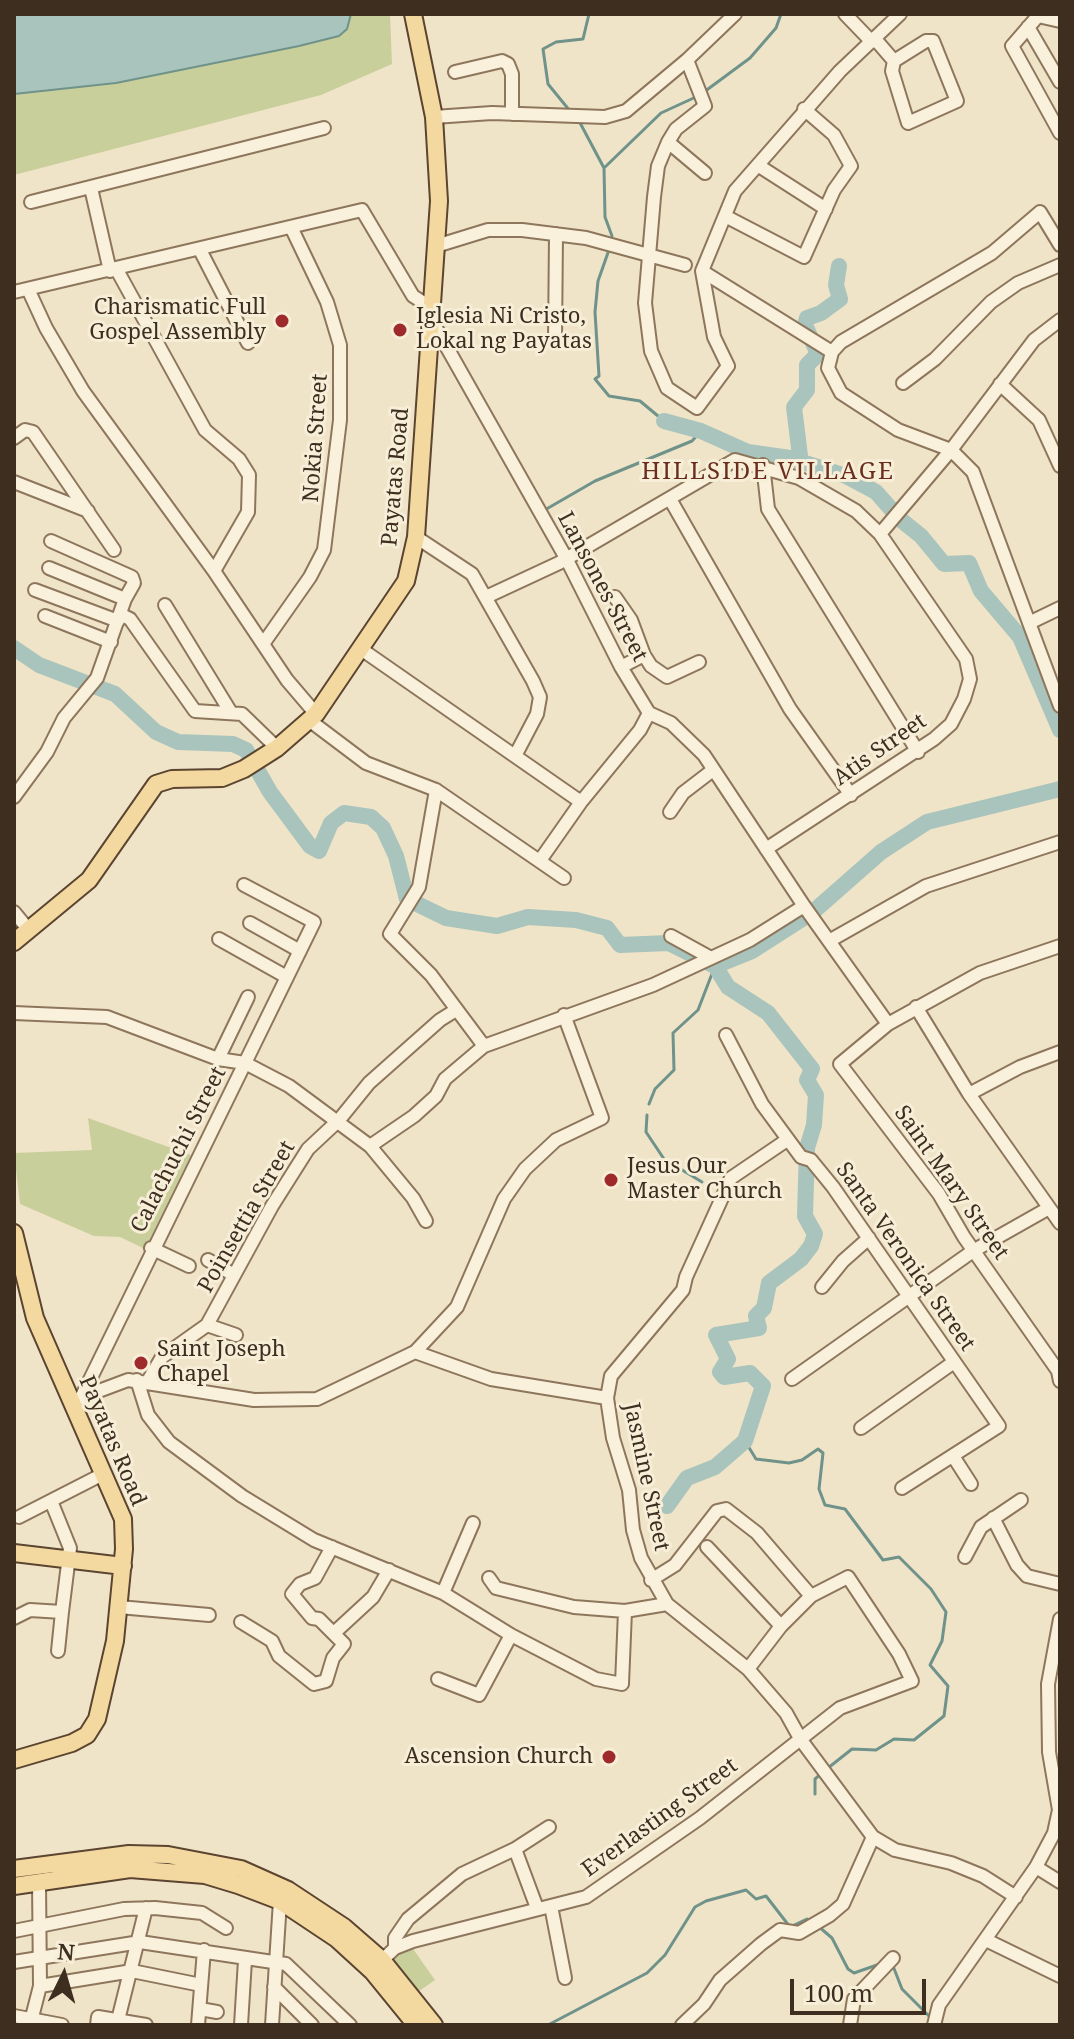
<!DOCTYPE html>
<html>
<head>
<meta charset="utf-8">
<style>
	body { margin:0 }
	#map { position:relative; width:1074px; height:2039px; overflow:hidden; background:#f0e4c8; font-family:"Noto Serif",serif }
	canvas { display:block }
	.frame { position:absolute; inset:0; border:16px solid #3d2e20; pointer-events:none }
	.north { position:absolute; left:24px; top:1935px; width:80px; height:80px; -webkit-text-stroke:6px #f7eed8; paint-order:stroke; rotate:5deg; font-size:22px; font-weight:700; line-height:32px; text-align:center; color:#3d2e20 }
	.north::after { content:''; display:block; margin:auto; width:28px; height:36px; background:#3d2e20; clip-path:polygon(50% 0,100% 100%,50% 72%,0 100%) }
	.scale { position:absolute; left:790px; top:1979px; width:136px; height:36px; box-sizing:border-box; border:4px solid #3d2e20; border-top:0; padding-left:10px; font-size:24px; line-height:28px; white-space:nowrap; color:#3d2e20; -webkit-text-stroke:6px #f7eed8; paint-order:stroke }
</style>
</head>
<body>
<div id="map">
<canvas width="1074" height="2039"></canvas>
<div class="frame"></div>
<div class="north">N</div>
<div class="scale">100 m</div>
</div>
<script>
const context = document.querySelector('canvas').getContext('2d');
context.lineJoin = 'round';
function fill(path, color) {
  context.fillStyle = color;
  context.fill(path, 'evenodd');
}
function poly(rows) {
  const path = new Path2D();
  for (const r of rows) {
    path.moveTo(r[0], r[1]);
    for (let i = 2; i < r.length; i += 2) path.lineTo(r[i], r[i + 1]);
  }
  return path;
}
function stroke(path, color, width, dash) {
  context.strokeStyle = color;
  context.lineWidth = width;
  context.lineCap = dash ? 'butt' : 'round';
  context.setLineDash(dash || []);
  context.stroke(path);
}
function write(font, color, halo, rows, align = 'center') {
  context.font = font + ' "Noto Serif",serif';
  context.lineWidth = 6;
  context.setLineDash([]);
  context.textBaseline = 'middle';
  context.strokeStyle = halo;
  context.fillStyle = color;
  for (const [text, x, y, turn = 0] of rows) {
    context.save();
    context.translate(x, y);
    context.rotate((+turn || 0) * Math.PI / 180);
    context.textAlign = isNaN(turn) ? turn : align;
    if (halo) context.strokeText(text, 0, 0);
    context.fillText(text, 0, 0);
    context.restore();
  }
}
fill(poly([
	[14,14,390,14,392,64,321,95,14,175],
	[88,1118,191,1155,145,1249,120,1237,94,1236,20,1204,14,1153,92,1150],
	[411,1946,435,1980,415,1994,391,1959]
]), '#c9cf9b');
const water = poly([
	[14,14,351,14,347,29,339,36,299,46,116,83,14,94,14,14]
]);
fill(water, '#a9c4bc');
stroke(water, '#6f938a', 2);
stroke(poly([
	[704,92,750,58,776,28,781,14],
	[570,111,548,84,543,49,556,42,583,39,589,14],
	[578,119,604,168,605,217,612,236],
	[604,168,661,113,698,96],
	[610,247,598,281,595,312,599,376,595,379,609,396,640,401,664,421],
	[543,511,595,481,692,441,701,431],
	[649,1104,655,1089,674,1070,673,1033,698,1010,715,966],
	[647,1115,646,1132,664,1159,702,1182],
	[745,1441,756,1459,789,1463,802,1460,818,1449,823,1453,819,1489,825,1505,845,1509,883,1560,899,1557,931,1589,946,1612,942,1641,930,1665,948,1686,944,1716,914,1740,894,1739,876,1750,852,1749,828,1768],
	[815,1794,815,1779,822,1773],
	[818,1926,832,1938,848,1969,854,1973,880,1964],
	[893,1966,902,1989,930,2017],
	[548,2025,647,1973,665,1955,695,1907,706,1901,746,1890,756,1899,766,1896,790,1927,807,1919,811,1922]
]), '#6f938a', 3);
stroke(poly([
	[664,421,701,431,748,452,790,458,846,476,876,492,891,509],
	[801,464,794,407,807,390,807,365,818,354,805,325,807,318,821,313,840,299,836,285,839,266],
	[901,520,921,536,944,564,969,563,981,591,1020,637,1060,730],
	[14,648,39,665,115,694,156,732,178,742,233,744,246,750,270,792,310,846,319,851,331,823,344,813,371,817,383,828,396,856,407,899,446,918,497,926,528,917,576,920,607,928,620,945,669,943,715,966,752,951,802,919],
	[814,911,881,852,927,822,1060,789],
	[667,1506,687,1478,715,1467,745,1441,763,1386,750,1373,724,1377,720,1372,728,1359,716,1335,759,1328,756,1316,764,1308,769,1283,801,1259,811,1246,815,1234,805,1216,807,1148,814,1125,816,1095,807,1080,812,1069,768,1013,728,987,715,966]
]), '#a9c4bc', 16);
const minor = poly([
	[845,14,872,42],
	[1060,21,1038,16,1012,46,1060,133],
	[1028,27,1060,82],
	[875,39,894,61,892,71,908,123,957,101,933,41,926,41,894,61],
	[687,60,705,106,676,129,668,142,705,173],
	[455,72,502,61,508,64,512,74,512,114],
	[434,117,492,113,605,117,626,111,687,60,735,14],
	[668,142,658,166,654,197,645,303,651,351,667,388,697,408,728,366,714,337,702,271,735,191,840,71,900,14],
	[759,166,826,209],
	[91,188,110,271],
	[31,202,324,128],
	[725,216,804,257,834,190,851,166,834,135,804,109],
	[1060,245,1040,212,992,253,841,342,832,352,828,368,841,393,898,430,951,450,973,472,1060,706],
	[436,246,488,230,522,230,586,238,685,265],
	[200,250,248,343],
	[117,270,205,430,239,459,249,475,248,512,214,571],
	[702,271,832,352],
	[28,289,46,328,83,391,214,571,287,680,316,714],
	[14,292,362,210,413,296,432,308],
	[432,321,566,558,621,667,649,713,671,723,704,755,804,906,888,1024],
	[555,341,556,234],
	[903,383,935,359,991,302,1018,283,1060,265],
	[1000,384,1039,420,1060,466],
	[14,438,25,430,33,432,114,550],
	[763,465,768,509,918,752],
	[14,482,88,511],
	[670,499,790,709,851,795],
	[880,534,951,450,1034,340,1060,320],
	[416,537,472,574,533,681,540,697,537,714,515,756],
	[49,568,125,599],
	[35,590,118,621],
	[486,597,559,563,735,460,799,478,856,511,880,534,966,659,970,679,964,699,951,724,934,739,766,849],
	[615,597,631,620,644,655,621,667],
	[165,605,230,711],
	[120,614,130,619,195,711,242,714,277,748],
	[45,616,111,642],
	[1029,623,1060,608],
	[263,644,310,577,324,550,340,420,340,345,327,302,291,227],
	[361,649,581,802],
	[644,655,651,666,667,677,699,662],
	[309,720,366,763,436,790,564,878],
	[436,790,419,887,390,934,431,975,484,1046],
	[14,797,47,752,64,718,97,678,125,599,134,583,132,577,51,541],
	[670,812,683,793,713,770],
	[541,859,581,802,640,730,649,713],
	[14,912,28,929],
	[250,923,300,951],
	[671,936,711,958],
	[219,939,285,976],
	[829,941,926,886,1060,842],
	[1060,946,980,973,888,1024,840,1064,939,1194,964,1237,1058,1371,1060,1381],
	[916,1007,969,1094,1060,1223],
	[14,1013,107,1017,218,1059,245,1063,289,1086,370,1146,413,1198,426,1221],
	[726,1035,762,1104,801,1157,811,1160,833,1187,999,1426,902,1488],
	[218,1059,248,997],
	[969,1094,1020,1067,1060,1052],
	[787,1140,731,1178,686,1277,683,1290,611,1376,607,1398,613,1438,629,1490,633,1530,641,1558,667,1604,748,1669,786,1713,801,1740,873,1837,895,1850,951,1863,983,1876,1016,1897],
	[370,1146,414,1116,436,1096,445,1079,484,1046,653,985,750,940,804,906],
	[151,1248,189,1266],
	[208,1260,234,1275],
	[822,1287,843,1261,869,1238],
	[207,1325,236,1335],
	[415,1352,491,1379,607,1398],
	[792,1379,973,1251,1049,1208],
	[137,1380,148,1415,169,1442,242,1496,314,1540,443,1593,511,1635,596,1679,622,1684,625,1611],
	[148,1381,162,1357,207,1325,272,1206,308,1149,339,1120,369,1083,440,1020,456,1010],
	[81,1398,314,922,244,885],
	[72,1401,128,1380,254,1400,317,1399,415,1352,457,1307,504,1199,525,1169,556,1140,602,1118,564,1015],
	[861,1428,954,1362],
	[953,1456,971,1484],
	[51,1501,70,1548,62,1612],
	[19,1517,103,1474],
	[993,1518,1017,1565,1027,1576,1060,1584],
	[707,1547,781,1626],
	[965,1557,981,1527,1021,1500],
	[489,1578,496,1588,574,1607,625,1611,667,1604],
	[651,1580,675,1565,717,1511,726,1509,757,1533,811,1596],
	[443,1593,473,1523],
	[119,1607,209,1615],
	[14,1618,30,1610,62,1612,58,1651],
	[241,1622,272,1641,279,1656,314,1684,326,1681,333,1658,344,1644,319,1619,312,1618,292,1594,300,1584,315,1578,332,1547],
	[334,1633,373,1597,389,1570],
	[438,1679,479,1695,511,1635],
	[515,1849,537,1908],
	[1036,1867,1060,1882],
	[551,1906,565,1978],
	[14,1931,124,1909,155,1908,202,1913,226,1928],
	[986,1940,1060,1976],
	[395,1948,395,1938,408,1919,462,1874,515,1849,549,1827],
	[14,1962,140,1942,286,1964,350,2025],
	[377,1965,395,1948,413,1941,586,1897,700,1818,840,1708,912,1681,899,1654,848,1577,811,1596,781,1626,748,1669],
	[40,1986,132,1971,201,1985],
	[274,1987,312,2025],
	[200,2009,217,2012],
	[14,2016,62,2025],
	[118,2020,146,1908],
	[30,2025,40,1986,39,1882],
	[97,2025,98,2017,146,2025],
	[198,2025,204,1950],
	[241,2025,245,1960],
	[272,2025,280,1901],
	[682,2025,704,2004,720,1980,761,1944,780,1930,799,1933,830,1915,843,1904,873,1837],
	[850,2025,854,1999,893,1958],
	[934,2025,939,2005,1036,1867,1054,1833,1059,1810,1049,1752,1048,1684,1060,1619]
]);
const major = poly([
	[14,942,89,880,156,784,172,779,222,778,244,769,277,748,316,714,406,581,416,537,439,201,434,117,413,14],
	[14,1233,35,1318,123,1519,124,1549,115,1641,97,1719,87,1735,72,1743,14,1760],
	[14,1553,123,1566],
	[14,1869,129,1854,168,1855,241,1869,288,1890,344,1927,382,1960,434,2025],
	[14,1886,130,1869,205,1875,238,1885,280,1901,337,1939,372,1971,416,2025]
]);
stroke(minor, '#8d765c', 16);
stroke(major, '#5b4430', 20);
stroke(minor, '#faf1dc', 12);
stroke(major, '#f3d9a0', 16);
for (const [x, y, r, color] of [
	[282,321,8,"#9e2a2b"],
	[400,330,8,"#9e2a2b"],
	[611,1180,8,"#9e2a2b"],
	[141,1363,8,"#9e2a2b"],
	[609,1757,8,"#9e2a2b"]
]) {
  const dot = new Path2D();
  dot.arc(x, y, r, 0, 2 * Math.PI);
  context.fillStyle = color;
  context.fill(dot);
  stroke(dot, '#f7eed8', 3);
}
write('22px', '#3d2e20', '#f7eed8', [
	["Charismatic Full",266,308,"right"],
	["Gospel Assembly",266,333,"right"],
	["Iglesia Ni Cristo,",416,317],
	["Lokal ng Payatas",416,342],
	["Jesus Our",627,1167],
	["Master Church",627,1192],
	["Saint Joseph",157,1350],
	["Chapel",157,1375],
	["Ascension Church",593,1757,"right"]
], 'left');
write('22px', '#3d2e20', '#f7eed8', [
	["Nokia Street",316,438,-86],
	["Payatas Road",396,477,-85],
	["Lansones Street",602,587,62],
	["Atis Street",880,750,-35],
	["Calachuchi Street",179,1150,-63],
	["Saint Mary Street",951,1183,55],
	["Poinsettia Street",247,1217,-60],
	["Santa Veronica Street",905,1257,55],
	["Payatas Road",112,1441,67],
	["Jasmine Street",646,1477,78],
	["Everlasting Street",660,1818,-36]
]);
context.letterSpacing = '2px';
write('24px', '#6b2e1e', '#f7eed8', [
	["HILLSIDE VILLAGE",768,472]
]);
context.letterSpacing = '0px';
</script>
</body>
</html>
